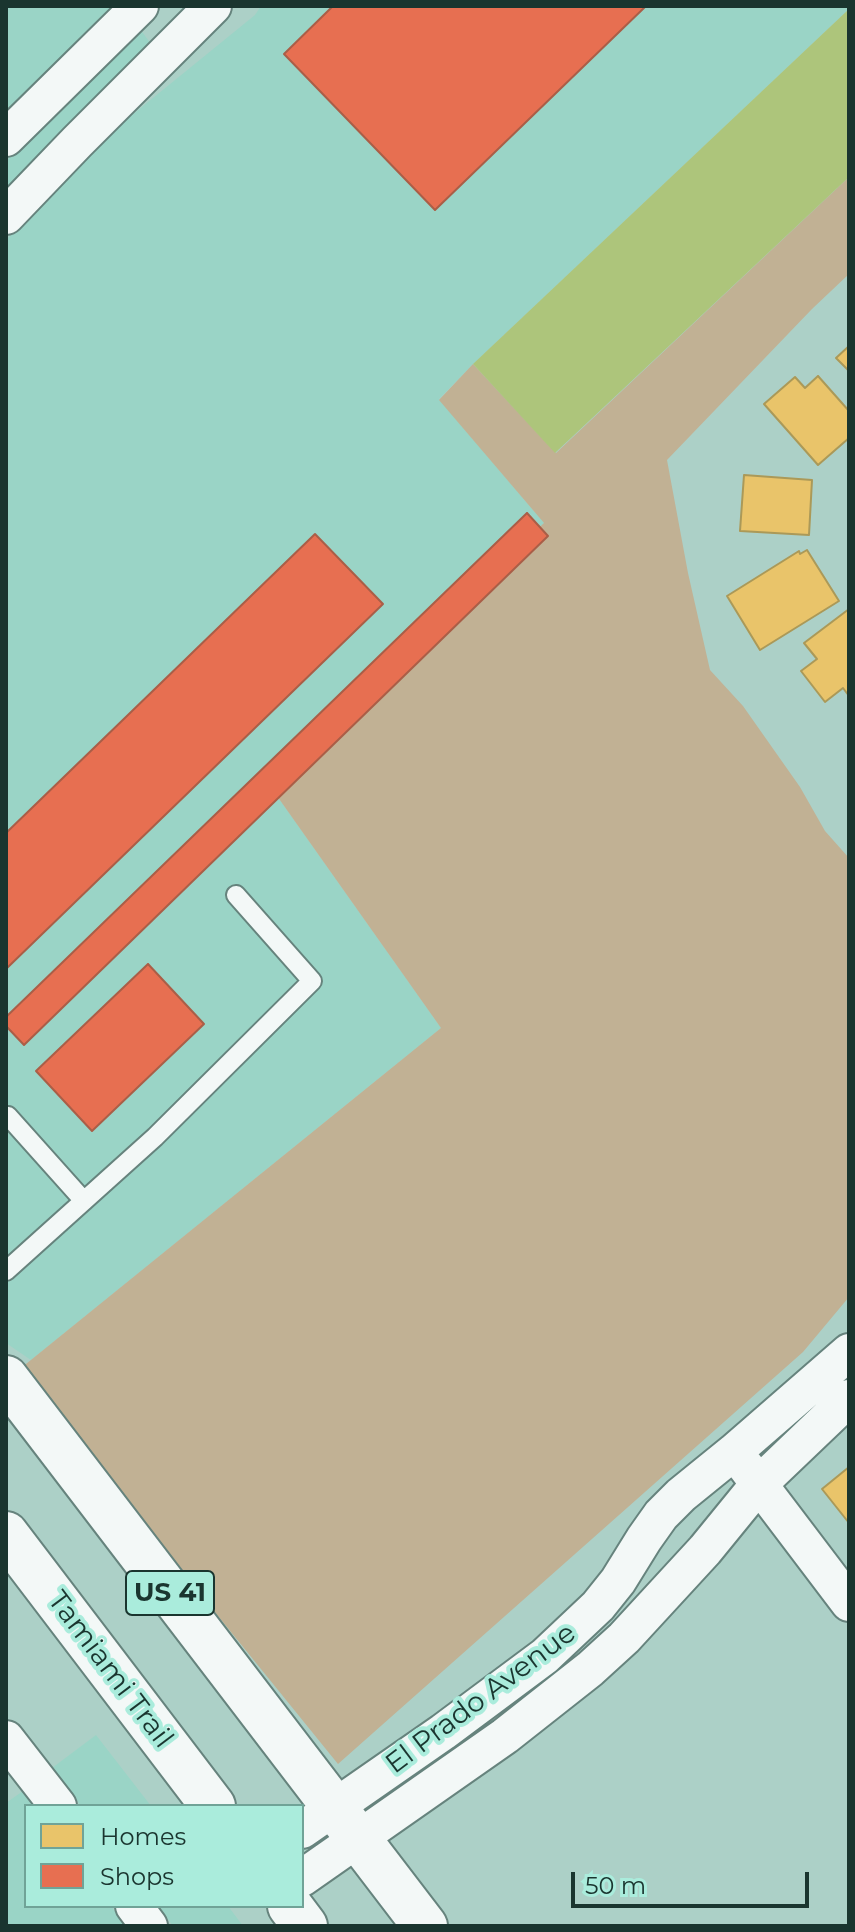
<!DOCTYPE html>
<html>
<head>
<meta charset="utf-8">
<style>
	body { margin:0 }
	#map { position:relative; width:855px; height:1932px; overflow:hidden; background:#acd0c7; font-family:Montserrat,sans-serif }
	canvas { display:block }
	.frame { position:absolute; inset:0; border:8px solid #1a352f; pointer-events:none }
	.legend { position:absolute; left:24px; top:1804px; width:280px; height:104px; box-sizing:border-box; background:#aaecdc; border:2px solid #70a397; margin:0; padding:10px 14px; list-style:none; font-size:24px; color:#1a352f }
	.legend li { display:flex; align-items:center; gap:16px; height:40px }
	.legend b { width:40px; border:2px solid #70a397 }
	.scale { position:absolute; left:571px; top:1872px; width:238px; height:36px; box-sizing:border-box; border:4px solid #1a352f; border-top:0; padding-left:10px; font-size:24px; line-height:28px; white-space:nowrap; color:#1a352f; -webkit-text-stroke:6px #aaecdc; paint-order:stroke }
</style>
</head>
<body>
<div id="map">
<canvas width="855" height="1932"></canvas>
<div class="frame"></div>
<ul class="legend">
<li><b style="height:22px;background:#e9c46a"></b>Homes</li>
<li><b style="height:22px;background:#e76f51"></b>Shops</li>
</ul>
<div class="scale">50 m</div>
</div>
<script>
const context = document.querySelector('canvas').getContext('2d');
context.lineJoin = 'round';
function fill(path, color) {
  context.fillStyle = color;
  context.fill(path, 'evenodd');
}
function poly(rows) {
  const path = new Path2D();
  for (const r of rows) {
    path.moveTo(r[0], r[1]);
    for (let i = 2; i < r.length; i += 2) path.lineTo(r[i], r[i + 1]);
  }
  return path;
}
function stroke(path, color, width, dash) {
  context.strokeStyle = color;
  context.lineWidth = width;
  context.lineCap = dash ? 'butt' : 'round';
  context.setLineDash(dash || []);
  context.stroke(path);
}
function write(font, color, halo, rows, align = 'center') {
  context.font = font + ' Montserrat,sans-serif';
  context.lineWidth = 8;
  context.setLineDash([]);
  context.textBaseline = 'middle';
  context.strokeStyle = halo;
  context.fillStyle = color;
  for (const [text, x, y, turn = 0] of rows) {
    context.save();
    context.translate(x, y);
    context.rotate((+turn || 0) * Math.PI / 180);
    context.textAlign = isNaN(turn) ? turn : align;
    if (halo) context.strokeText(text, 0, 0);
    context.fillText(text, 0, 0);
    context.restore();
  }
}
fill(poly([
	[6,6,117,6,6,115],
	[261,6,849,6,849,9,473,364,439,399,544,523,265,779,441,1028,31,1360,6,1343,6,240,133,109,132,115,255,15],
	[140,29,151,44,6,192,6,161],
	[96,1735,151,1806,81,1806,52,1768],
	[23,1791,34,1806,26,1806,26,1906,111,1906,126,1926,6,1926,6,1803],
	[158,1906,228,1906,243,1926,173,1926]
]), '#9ad4c6');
fill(poly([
	[849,177,849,274,812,309,667,460,688,573,710,670,743,706,800,787,825,831,849,858,849,1297,803,1352,338,1764,89,1457,21,1368,441,1028,265,779,544,523,439,400,473,364,556,453]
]), '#c1b194');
fill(poly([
	[849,9,849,177,555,453,473,364]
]), '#adc57b');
const homes = poly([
	[849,346,849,371,836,358,849,346],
	[818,376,849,411,849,438,818,465,764,404,795,377,805,388,818,376],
	[744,475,812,480,809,535,740,531,744,475],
	[807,550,839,601,760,650,727,596,799,551,800,554,807,550],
	[849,609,849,696,843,688,825,702,801,671,817,659,804,643,849,609],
	[849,1467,849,1523,822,1489,849,1467]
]);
fill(homes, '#e9c46a');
stroke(homes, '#ab9958', 2);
const shops = poly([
	[333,6,646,6,435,210,284,54,333,6],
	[527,513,548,536,24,1045,6,1026,6,1017,527,513],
	[315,534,383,604,6,969,6,833,315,534],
	[148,964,204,1024,92,1131,36,1071,148,964]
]);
fill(shops, '#e76f51');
stroke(shops, '#aa5e47', 2);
const service = poly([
	[8,1116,84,1201],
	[6,1271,155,1137,312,981,236,895]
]);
const minor = poly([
	[6,138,140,6],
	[6,216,77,142,213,6],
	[746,1467,849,1603],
	[6,1739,58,1806],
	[302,1830,443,1732,545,1656,598,1606,618,1581,644,1539,661,1515,681,1495,734,1452,849,1352],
	[302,1878,505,1736,590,1669,624,1638,705,1550,758,1485,849,1398],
	[134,1906,149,1926]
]);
const primary = poly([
	[6,1378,425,1926],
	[6,1534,213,1806],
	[290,1906,305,1926]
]);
stroke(service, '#66837d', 22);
stroke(minor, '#66837d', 40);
stroke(primary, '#66837d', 48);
stroke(service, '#f3f8f7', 18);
stroke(minor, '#f3f8f7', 36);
stroke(primary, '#f3f8f7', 44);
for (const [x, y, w] of [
	[170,1593,88]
]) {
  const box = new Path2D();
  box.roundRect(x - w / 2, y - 22, w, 44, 6);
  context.fillStyle = '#aaecdc';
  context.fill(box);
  stroke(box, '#1a352f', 2);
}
write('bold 26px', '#1a352f', null, [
	["US 41",170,1593]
]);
write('28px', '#1a352f', '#aaecdc', [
	["Tamiami Trail",110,1670,53],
	["El Prado Avenue",481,1699,-37]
]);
</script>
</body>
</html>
